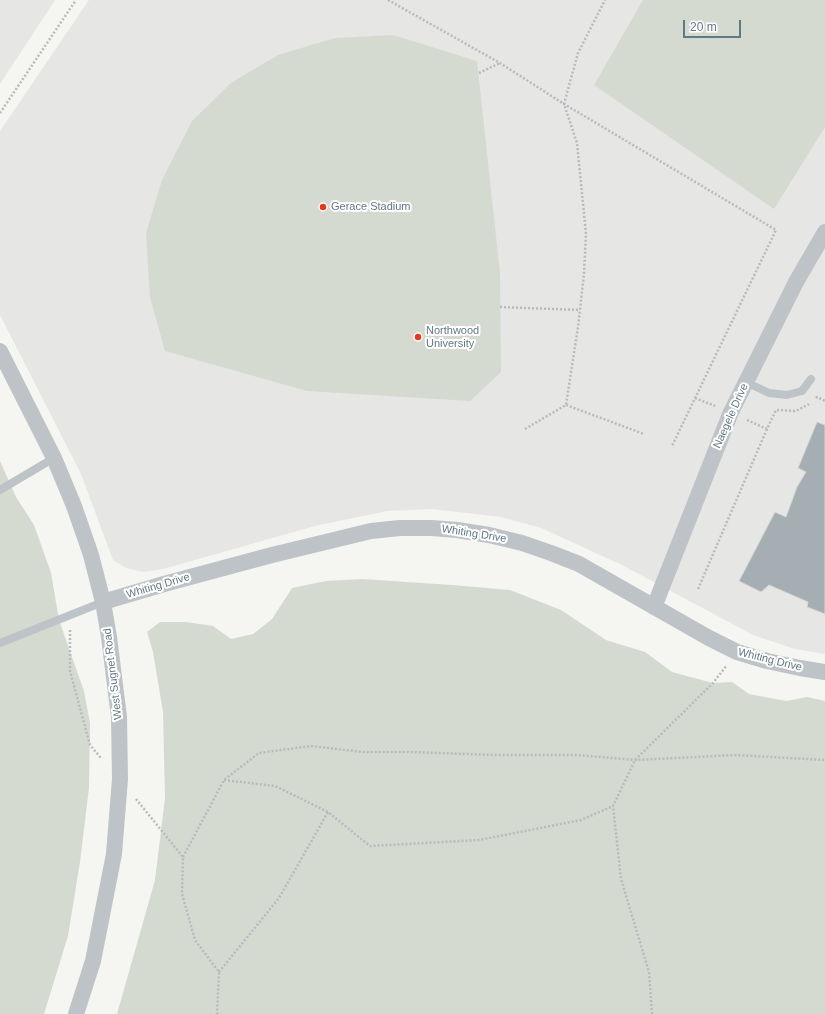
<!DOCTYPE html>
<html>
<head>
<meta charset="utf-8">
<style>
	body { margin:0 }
	#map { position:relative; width:825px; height:1014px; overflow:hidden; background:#f5f5f1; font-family:Arial,sans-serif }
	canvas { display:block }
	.scale { position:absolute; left:683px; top:20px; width:58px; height:18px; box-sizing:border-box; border:2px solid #637883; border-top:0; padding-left:5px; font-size:12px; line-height:14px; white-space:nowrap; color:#637883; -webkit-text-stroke:3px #fff; paint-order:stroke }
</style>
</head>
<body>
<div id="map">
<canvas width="825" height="1014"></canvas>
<div class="scale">20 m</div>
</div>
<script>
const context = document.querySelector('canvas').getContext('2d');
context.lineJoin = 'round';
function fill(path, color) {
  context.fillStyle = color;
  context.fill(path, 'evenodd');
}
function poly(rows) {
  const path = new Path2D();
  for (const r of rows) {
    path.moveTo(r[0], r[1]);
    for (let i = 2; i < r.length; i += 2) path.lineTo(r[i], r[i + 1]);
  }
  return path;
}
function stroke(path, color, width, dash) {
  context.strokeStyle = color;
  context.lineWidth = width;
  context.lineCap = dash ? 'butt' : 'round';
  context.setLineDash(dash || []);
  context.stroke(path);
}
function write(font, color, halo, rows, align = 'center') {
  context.font = font + ' Arial,sans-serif';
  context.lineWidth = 4;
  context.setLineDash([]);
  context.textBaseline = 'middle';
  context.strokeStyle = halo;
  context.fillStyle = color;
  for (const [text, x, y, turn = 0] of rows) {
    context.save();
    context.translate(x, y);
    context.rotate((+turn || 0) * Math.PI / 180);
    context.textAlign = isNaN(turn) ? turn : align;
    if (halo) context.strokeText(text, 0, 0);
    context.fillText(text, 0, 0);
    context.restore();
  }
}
fill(poly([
	[0,0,55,0,0,84],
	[89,0,825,0,825,654,795,649,753,635,622,565,541,528,501,517,431,509,387,511,315,526,163,569,143,572,126,568,113,560,81,474,0,315,0,131]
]), '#e6e6e5');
fill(poly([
	[643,0,825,0,825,127,774,209,594,85],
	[393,35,477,61,500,273,501,372,470,401,307,391,165,351,150,297,146,233,162,180,192,121,231,83,278,55,335,38],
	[0,461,16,497,34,525,51,573,59,620,84,691,90,723,89,788,80,862,68,936,44,1014,0,1014],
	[362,579,452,585,510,590,561,610,606,640,645,652,672,672,713,683,732,682,749,694,786,701,807,697,825,701,825,1014,117,1014,155,880,165,798,163,712,153,652,147,632,160,622,186,622,213,626,231,639,253,634,272,619,292,588,326,581]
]), '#d5dad0');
const building = poly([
	[817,422,825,425,825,614,807,607,808,602,769,585,761,592,739,581,775,512,786,517,797,487,806,472,798,468,817,422]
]);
fill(building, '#a5afb3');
stroke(building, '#d6d6d4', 1);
stroke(poly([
	[388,0,500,63,564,104,776,230,672,446],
	[479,73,500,63],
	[0,113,76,0],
	[500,307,580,310],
	[695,398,715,406],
	[816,398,817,397,825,401],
	[566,405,644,434],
	[747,420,767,429,776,410,796,411,809,404],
	[525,429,566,405,578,327,584,274,586,234,577,143,564,104,578,53,605,0],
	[698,589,767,429],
	[70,630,70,671,90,745,101,758],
	[224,780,275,786,328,812,370,846,479,840,581,820,613,806],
	[136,799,183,857,182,894,195,940,219,972,217,1014],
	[183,857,224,780,259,753,311,746,363,752,411,752,495,755,577,755,635,760,735,755,825,760],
	[219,972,279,898,328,812],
	[652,1014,649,972,621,879,613,806,635,760,713,683,727,665]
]), '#b7bbbd', 2.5, [2, 2]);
stroke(poly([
	[746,382,769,393,787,395,802,391,811,379],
	[0,490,54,458],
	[0,643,103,602]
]), '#bdc3c6', 8);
stroke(poly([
	[0,351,54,458,74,506,91,555,103,602,109,637,119,717,120,779,114,854,93,961,76,1014],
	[103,602,164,584,272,555,371,531,400,528,431,528,457,530,489,535,522,543,551,553,579,564,709,638,737,652,767,661,800,668,825,672],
	[654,607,731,412,796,282,825,232]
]), '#bdc3c6', 16);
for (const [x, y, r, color] of [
	[323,207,4,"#e8391f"],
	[418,337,4,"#e8391f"]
]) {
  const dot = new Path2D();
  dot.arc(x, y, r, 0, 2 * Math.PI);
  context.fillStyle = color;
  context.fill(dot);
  stroke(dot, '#fff', 1.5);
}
write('11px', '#637883', '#fff', [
	["Gerace Stadium",331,207],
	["Northwood",426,331],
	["University",426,344]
], 'left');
write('11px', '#637883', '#fff', [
	["Naegele Drive",731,416,-66],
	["Whiting Drive",474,534,9],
	["Whiting Drive",158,586,-16],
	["Whiting Drive",770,660,14],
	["West Sugnet Road",113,674,-97]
]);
</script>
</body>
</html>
